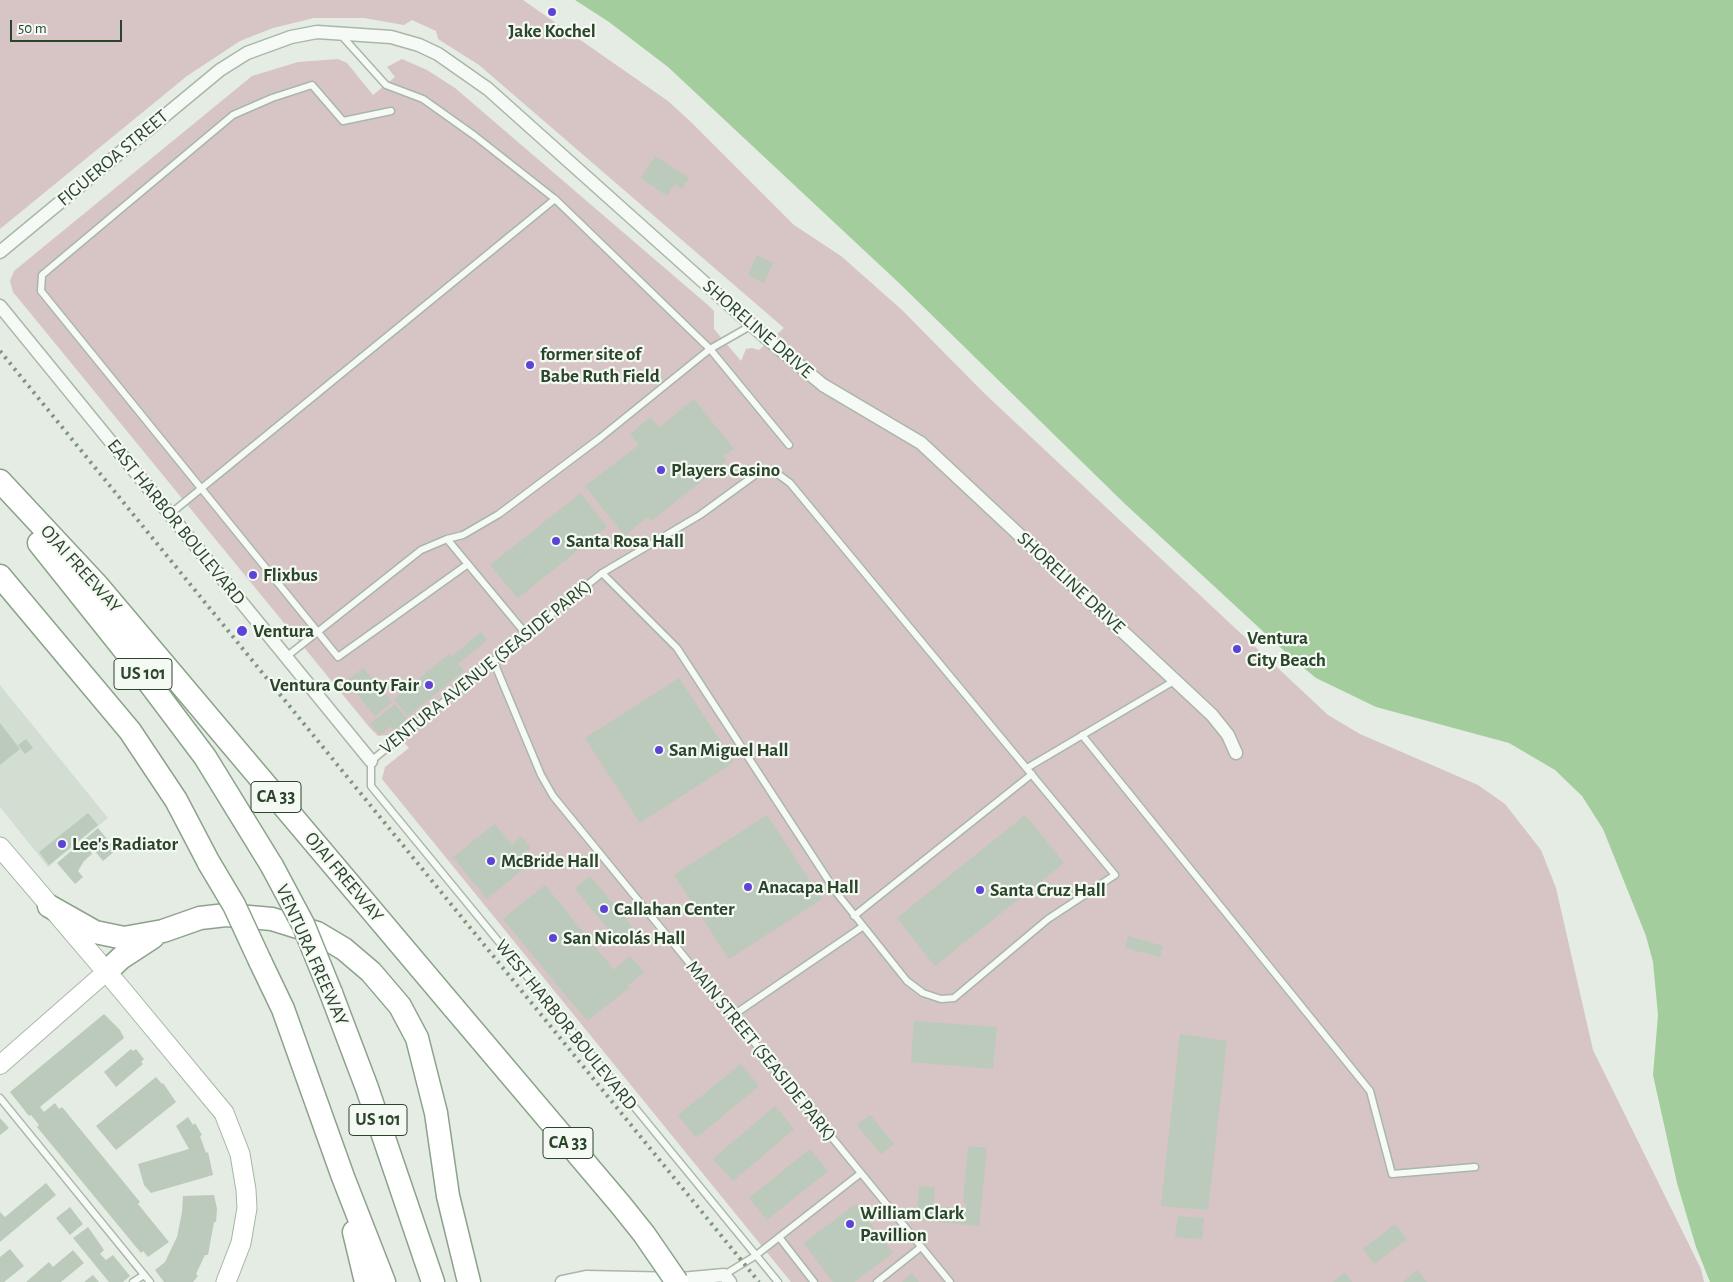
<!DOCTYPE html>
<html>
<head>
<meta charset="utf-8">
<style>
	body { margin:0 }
	#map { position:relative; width:1733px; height:1282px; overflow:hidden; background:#e4ece3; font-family:"Alegreya Sans",sans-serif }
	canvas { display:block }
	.scale { position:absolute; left:10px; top:20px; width:112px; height:22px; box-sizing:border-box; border:2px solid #2b452a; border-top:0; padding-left:6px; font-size:15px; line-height:18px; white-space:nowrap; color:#2b452a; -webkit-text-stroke:4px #f4f9f3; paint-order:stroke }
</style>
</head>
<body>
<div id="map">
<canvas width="1733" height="1282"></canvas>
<div class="scale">50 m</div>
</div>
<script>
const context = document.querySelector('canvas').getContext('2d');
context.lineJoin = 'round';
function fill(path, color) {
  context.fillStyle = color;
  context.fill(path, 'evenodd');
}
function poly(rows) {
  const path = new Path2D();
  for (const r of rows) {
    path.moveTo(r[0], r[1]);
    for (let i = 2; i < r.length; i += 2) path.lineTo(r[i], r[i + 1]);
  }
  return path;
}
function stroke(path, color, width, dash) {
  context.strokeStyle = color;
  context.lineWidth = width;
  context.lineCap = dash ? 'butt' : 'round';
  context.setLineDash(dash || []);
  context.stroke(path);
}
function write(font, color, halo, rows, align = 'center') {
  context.font = font + ' "Alegreya Sans",sans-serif';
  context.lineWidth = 4.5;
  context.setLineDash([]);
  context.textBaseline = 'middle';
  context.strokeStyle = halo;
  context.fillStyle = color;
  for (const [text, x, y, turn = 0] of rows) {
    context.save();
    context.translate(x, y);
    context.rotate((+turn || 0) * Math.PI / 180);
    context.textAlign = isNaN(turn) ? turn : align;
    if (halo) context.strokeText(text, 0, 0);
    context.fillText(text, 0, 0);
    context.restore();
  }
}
fill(poly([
	[0,685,108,818,48,867,0,807]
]), '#d2ded1');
fill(poly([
	[0,0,523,0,668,101,691,122,794,225,841,256,902,310,985,394,1328,715,1360,734,1478,785,1505,804,1541,850,1556,888,1593,1050,1701,1269,1704,1282,791,1282,382,779,385,767,409,748,396,734,378,736,370,728,13,292,10,281,14,271,252,76,298,62,338,59,347,63,373,95,395,77,387,67,402,59,427,70,455,88,709,306,714,311,714,329,741,361,746,349,752,348,759,350,784,328,479,65,438,39,436,31,412,20,404,25,364,18,314,18,273,28,240,41,187,76,0,229]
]), '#d6c5c4');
fill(poly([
	[575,0,1733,0,1733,1282,1710,1282,1696,1247,1677,1183,1653,1075,1658,1015,1653,962,1646,936,1603,829,1582,796,1555,770,1509,743,1376,707,1316,678,1294,660,1124,503,899,283,668,67,609,22]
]), '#a4cd9d');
fill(poly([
	[655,156,689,178,682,189,675,184,667,196,641,178],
	[757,255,773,263,764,283,748,275],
	[694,399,734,449,723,456,727,461,651,521,647,517,625,536,585,486,639,445,630,434,651,417,659,428],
	[581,493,607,527,518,598,490,565],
	[481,632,487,640,458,664,464,671,408,716,394,699,449,654,451,657],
	[363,668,392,702,375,716,346,681],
	[679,678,734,762,640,823,585,738],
	[395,704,409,721,395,732,391,726,380,735,370,724],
	[0,723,20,749,0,765],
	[26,739,33,748,25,754,18,745],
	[88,813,98,825,49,865,39,852],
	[767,815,822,899,729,959,674,875],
	[1025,815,1064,863,935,966,897,918],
	[495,824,512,845,521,836,531,848,520,856,528,865,487,899,453,857],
	[98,828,116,850,103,861,94,850,91,852,92,854,84,861,78,871,83,877,75,884,57,863],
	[590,876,633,928,618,941,575,889],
	[545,885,614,970,630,956,644,972,627,986,629,988,587,1021,503,919],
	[1128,936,1163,946,1160,957,1125,948],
	[104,1014,120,1030,124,1038,40,1107,44,1112,55,1103,59,1109,62,1107,140,1202,138,1204,169,1242,148,1257,143,1251,141,1253,37,1127,39,1125,31,1115,29,1116,10,1092],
	[914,1021,997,1027,993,1069,911,1062],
	[1180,1034,1227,1041,1208,1210,1161,1206],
	[131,1049,133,1051,136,1049,144,1059,141,1062,143,1064,116,1087,104,1072],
	[741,1064,759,1086,696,1138,678,1115],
	[156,1077,162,1084,163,1083,176,1102,116,1150,96,1126],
	[775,1106,794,1129,733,1181,713,1159],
	[870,1115,894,1144,881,1154,857,1125],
	[188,1117,193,1125,195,1123,202,1135,200,1136,206,1153,208,1152,213,1175,151,1193,144,1185,138,1164,189,1149,176,1126],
	[0,1118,9,1128,0,1135],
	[968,1146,987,1148,979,1226,916,1220,919,1186,935,1187,933,1206,966,1209,967,1203,963,1203],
	[810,1149,828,1171,767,1220,749,1198],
	[46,1183,56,1195,0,1242,0,1212,5,1217],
	[214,1195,217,1209,216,1222,214,1222,208,1255,205,1255,196,1274,198,1276,193,1282,164,1282,155,1270,165,1262,177,1237,182,1212,183,1196],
	[856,1204,893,1253,854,1282,833,1282,804,1243],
	[70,1207,83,1224,70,1235,56,1218],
	[1178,1216,1204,1218,1202,1239,1175,1237],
	[1395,1224,1407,1239,1374,1264,1363,1249],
	[88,1227,104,1250,100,1254,106,1260,113,1255,130,1276,123,1282,109,1282,73,1238],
	[10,1249,24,1266,4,1282,0,1282,0,1257],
	[73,1250,84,1263,61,1282,26,1282,49,1262,53,1267],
	[1417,1270,1427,1282,1403,1282],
	[912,1273,919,1282,902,1282],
	[1345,1273,1352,1282,1333,1282],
	[93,1275,99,1282,84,1282]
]), '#bbcaba');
const lane = poly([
	[341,35,386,85,423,99,475,136,555,199,710,349,789,445],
	[391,111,343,121,312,85,272,98,233,115,42,275,41,291,338,657,468,564],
	[170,514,555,199],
	[447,539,526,634],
	[602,573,677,648,836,892,907,981,923,993,941,999,954,998,1048,919,1115,875,790,483,775,472,759,472,700,515,602,573,371,761,371,786,778,1282],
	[286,657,421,550,447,539,463,535,499,514,600,438,710,349,752,325],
	[493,660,541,775,553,796,950,1282],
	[1082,735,1370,1091,1392,1174,1475,1167],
	[1027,768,1174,681],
	[854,916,1032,774],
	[732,1016,862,927],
	[0,1098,150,1282],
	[779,1237,814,1282],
	[724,1275,755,1256,861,1173],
	[133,1282,144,1275],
	[877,1282,921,1247]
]);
const street = poly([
	[0,252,220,70,247,53,291,37,317,32,391,37,419,45,438,54,488,89,764,336,823,385,921,443,1212,715,1228,735,1236,753],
	[0,306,371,761],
	[562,1282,586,1277,681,1279,724,1275,730,1282]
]);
const secondary = poly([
	[0,1065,106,972]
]);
const primary = poly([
	[0,847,122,990,224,1113,240,1154,246,1190,247,1208,241,1243,226,1282]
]);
const highway = poly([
	[0,481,98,586,454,1008],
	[39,543,126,652,205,757,272,866],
	[0,576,130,731,176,800,209,863],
	[49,906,95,932,124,938,163,931,200,918,226,915,272,919,317,933,344,949,371,972,400,1006,417,1038,436,1113,448,1196,469,1282],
	[260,961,283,1009,343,1177,384,1282],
	[106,972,121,958,153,937],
	[331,993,367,1088,433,1282],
	[354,1232,366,1282]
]);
stroke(lane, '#a9b7a8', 9);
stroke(street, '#a9b7a8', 15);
stroke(secondary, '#a9b7a8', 20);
stroke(primary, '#a3b8a2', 21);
stroke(highway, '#8ba38a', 25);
stroke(lane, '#f6faf6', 6);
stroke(street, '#f6faf6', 12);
stroke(secondary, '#fff', 18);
stroke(primary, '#fff', 19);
stroke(highway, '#fff', 22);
stroke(poly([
	[0,351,759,1282]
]), '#7d967c', 4, [2.5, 5]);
const highwayBridge = poly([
	[209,863,234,905,260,961],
	[272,866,303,924,331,993],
	[454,1008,620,1204,644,1234,677,1282]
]);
stroke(highwayBridge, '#8ba38a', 25, []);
stroke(highwayBridge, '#fff', 22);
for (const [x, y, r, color] of [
	[552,12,5,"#5d43d6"],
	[530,365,5,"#5d43d6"],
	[661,470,5,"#5d43d6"],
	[556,541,5,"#5d43d6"],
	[253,575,5,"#5d43d6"],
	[242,631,6,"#5d43d6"],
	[1237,649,5,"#5d43d6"],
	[429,685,5,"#5d43d6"],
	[659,750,5,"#5d43d6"],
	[62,844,5,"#5d43d6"],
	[491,861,5,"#5d43d6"],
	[748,887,5,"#5d43d6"],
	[980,890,5,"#5d43d6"],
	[604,909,5,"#5d43d6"],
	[553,938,5,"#5d43d6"],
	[850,1224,5,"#5d43d6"]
]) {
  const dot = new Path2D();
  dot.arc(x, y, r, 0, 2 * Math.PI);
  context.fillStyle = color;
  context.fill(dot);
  stroke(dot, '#f4f9f3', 2);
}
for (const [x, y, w] of [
	[143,674,58],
	[276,797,50],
	[378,1120,58],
	[568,1143,50]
]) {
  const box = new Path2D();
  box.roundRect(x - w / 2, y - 15.5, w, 31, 4);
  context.fillStyle = '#f4f9f3';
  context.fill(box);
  stroke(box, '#2b452a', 1);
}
write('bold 18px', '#2b452a', null, [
	["US 101",143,674],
	["CA 33",276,797],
	["US 101",378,1120],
	["CA 33",568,1143]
]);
write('bold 19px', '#2b452a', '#f4f9f3', [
	["Jake Kochel",552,31,"center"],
	["former site of",540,354],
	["Babe Ruth Field",540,376],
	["Players Casino",671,470],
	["Santa Rosa Hall",566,541],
	["Flixbus",263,575],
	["Ventura",253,631],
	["Ventura",1247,638],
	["City Beach",1247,660],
	["Ventura County Fair",419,685,"right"],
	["San Miguel Hall",669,750],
	["Lee's Radiator",72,844],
	["McBride Hall",501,861],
	["Anacapa Hall",758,887],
	["Santa Cruz Hall",990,890],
	["Callahan Center",614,909],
	["San Nicolás Hall",563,938],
	["William Clark",860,1213],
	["Pavillion",860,1235]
], 'left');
write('19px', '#2b452a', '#f4f9f3', [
	["FIGUEROA STREET",113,158,-40],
	["SHORELINE DRIVE",758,329,41],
	["EAST HARBOR BOULEVARD",176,522,51],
	["OJAI FREEWAY",81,569,48],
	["SHORELINE DRIVE",1071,583,43],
	["VENTURA AVENUE (SEASIDE PARK)",486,667,-39],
	["OJAI FREEWAY",344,877,50],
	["VENTURA FREEWAY",312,955,66],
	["WEST HARBOR BOULEVARD",566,1025,51],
	["MAIN STREET (SEASIDE PARK)",761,1051,51]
]);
</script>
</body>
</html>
